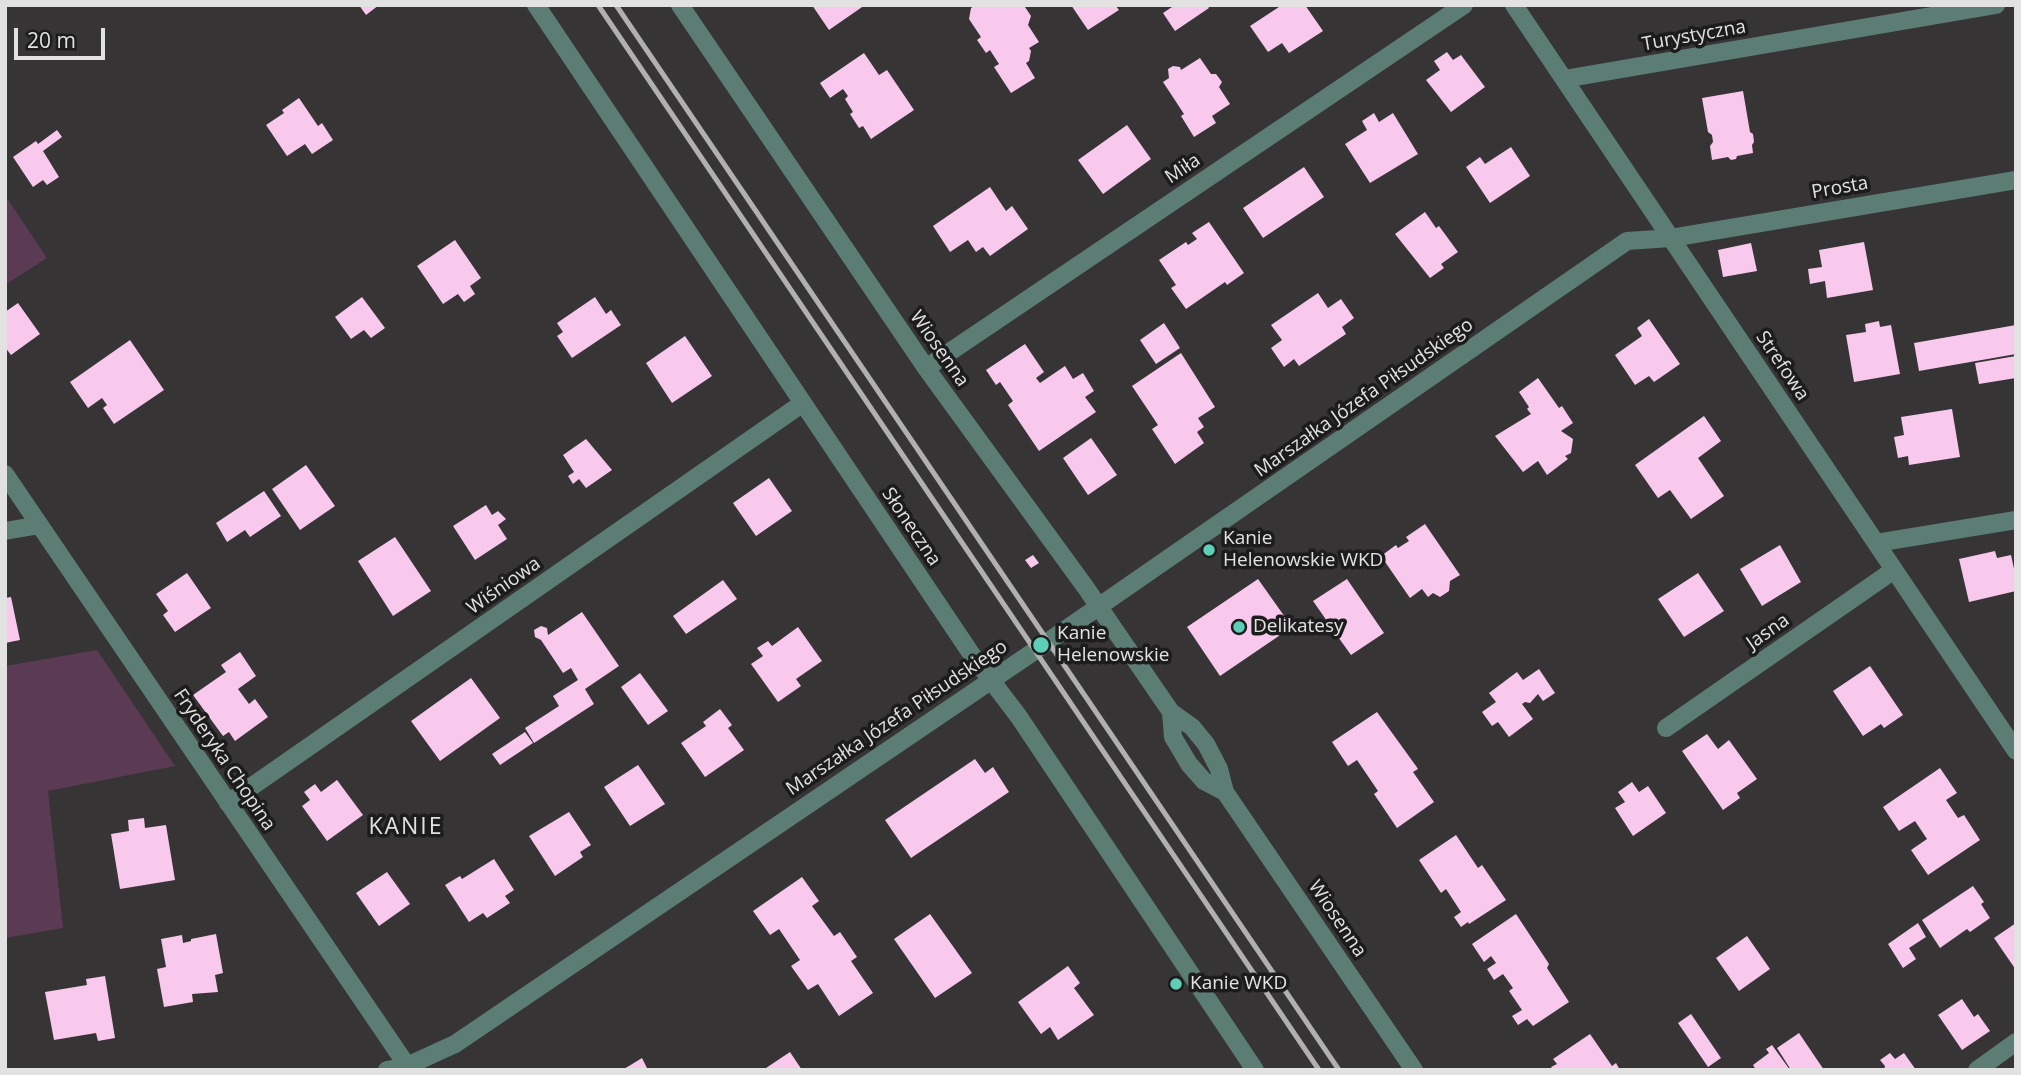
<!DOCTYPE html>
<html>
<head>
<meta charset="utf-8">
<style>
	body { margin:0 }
	#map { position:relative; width:2021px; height:1075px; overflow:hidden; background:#363435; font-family:"Open Sans",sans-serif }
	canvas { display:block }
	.frame { position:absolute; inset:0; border:7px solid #e3e2e3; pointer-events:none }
	.scale { position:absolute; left:14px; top:28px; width:91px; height:32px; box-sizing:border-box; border:4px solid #e3e2e3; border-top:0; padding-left:9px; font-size:21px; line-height:24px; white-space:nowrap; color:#e3e2e3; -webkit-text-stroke:5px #1d1c1d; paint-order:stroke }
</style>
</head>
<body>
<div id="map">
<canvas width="2021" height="1075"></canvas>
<div class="frame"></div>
<div class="scale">20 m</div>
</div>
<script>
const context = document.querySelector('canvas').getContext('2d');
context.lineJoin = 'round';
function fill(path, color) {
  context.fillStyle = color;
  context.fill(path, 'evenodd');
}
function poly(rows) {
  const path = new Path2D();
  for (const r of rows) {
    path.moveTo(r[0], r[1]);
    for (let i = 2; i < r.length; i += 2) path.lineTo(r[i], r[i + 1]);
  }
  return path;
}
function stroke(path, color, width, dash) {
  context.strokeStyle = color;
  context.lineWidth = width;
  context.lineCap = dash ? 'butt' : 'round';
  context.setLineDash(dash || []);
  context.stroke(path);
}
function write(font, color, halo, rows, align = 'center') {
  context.font = font + ' "Open Sans",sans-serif';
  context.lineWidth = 7;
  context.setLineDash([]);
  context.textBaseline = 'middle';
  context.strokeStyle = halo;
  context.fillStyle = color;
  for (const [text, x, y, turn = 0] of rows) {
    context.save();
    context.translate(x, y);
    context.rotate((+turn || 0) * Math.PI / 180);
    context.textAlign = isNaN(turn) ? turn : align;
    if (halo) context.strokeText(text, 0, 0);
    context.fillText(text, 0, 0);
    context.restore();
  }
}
fill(poly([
	[5,195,47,258,5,285],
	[97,650,175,766,48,791,63,928,5,938,5,666]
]), '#5b3a53');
fill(poly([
	[359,5,379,5,366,15],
	[812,5,865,5,829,30],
	[975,5,1017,5,1025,7,1031,16,1028,25,1039,42,1029,48,1031,51,1029,61,1026,63,1035,78,1011,93,994,67,999,64,990,50,986,53,977,40,981,37,969,19,971,8],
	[1071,5,1115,5,1119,10,1088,30],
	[1175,5,1207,5,1209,8,1175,31,1163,13],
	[1282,5,1305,5,1323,31,1289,53,1282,43,1268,52,1250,26],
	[1447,52,1453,60,1461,55,1485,87,1451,112,1426,80,1440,70,1434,61],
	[864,53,879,75,887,70,914,110,871,139,863,126,859,128,850,114,853,112,845,99,848,96,843,89,830,98,820,83],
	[1200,58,1211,74,1216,74,1222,82,1219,87,1230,104,1212,116,1216,123,1194,137,1181,116,1184,114,1163,82,1169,78,1168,69,1173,66,1180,67,1181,70],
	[1743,91,1750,132,1753,134,1754,142,1752,145,1753,153,1737,156,1736,159,1731,160,1728,157,1712,160,1710,146,1713,142,1712,135,1708,132,1702,98],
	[299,98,318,126,322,123,333,140,312,154,305,144,287,156,266,125,284,113,282,110],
	[1374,113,1379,122,1393,113,1418,154,1370,183,1345,144,1367,130,1362,121],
	[1127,125,1151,159,1103,194,1078,160],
	[57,130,62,137,43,151,59,177,47,185,43,180,33,187,13,157,36,141,38,144],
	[1511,147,1530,176,1490,203,1466,167,1480,157,1485,164],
	[1304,167,1324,197,1263,238,1243,208],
	[990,187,1006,211,1012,206,1028,229,990,256,983,247,976,252,968,240,950,252,933,226],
	[1425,212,1436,228,1439,226,1458,252,1441,264,1444,268,1430,278,1395,234],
	[1209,222,1244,273,1227,285,1225,282,1186,309,1171,288,1176,285,1159,260,1186,242,1188,245,1197,239,1192,233],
	[455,240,481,278,470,286,475,294,464,302,458,294,443,304,417,266],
	[1864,242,1873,290,1827,298,1825,281,1810,284,1808,269,1822,267,1819,250],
	[1751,243,1757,271,1723,277,1718,250],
	[1318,293,1328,308,1341,299,1354,318,1342,327,1346,334,1299,366,1294,359,1284,367,1271,348,1282,340,1271,325],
	[362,297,385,328,371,338,364,330,351,339,335,317],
	[595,297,606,314,611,310,621,325,572,358,557,336,563,332,557,323],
	[18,303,40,334,11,355,5,347,5,312],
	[1649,319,1680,364,1654,382,1649,376,1635,385,1615,355,1642,336,1637,328],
	[1879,321,1880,327,1891,325,1900,374,1854,382,1846,335,1866,332,1865,324],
	[1164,323,1180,348,1156,364,1140,340],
	[2016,325,2016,354,1919,371,1914,343],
	[685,336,712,376,672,403,646,363],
	[130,340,164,390,114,424,103,408,107,405,102,398,88,408,70,382],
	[1025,344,1044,372,1036,378,1040,383,1065,366,1073,379,1083,373,1094,391,1085,397,1096,412,1039,451,1008,405,1013,401,1000,382,996,385,986,370],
	[1181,353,1215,407,1198,418,1204,427,1197,432,1204,443,1175,464,1152,429,1158,425,1132,386],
	[2016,356,2016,378,1979,384,1975,363],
	[1538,378,1559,408,1562,406,1573,423,1561,431,1573,439,1571,453,1565,456,1568,459,1547,475,1538,461,1523,472,1495,436,1531,414,1527,409,1529,407,1519,392],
	[1952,409,1960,457,1909,465,1908,456,1898,458,1894,437,1904,435,1901,417],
	[1704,416,1721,441,1698,458,1724,496,1691,519,1670,490,1658,498,1635,465],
	[1091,438,1117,475,1088,495,1063,458],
	[586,439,612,470,586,488,579,479,573,484,568,476,574,472,563,455],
	[306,465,335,506,300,530,272,489],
	[769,478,792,511,756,536,733,503],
	[264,491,281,516,250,537,245,530,227,542,216,523],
	[486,505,492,515,498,511,506,519,498,525,507,539,475,560,453,526],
	[1425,524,1460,575,1450,581,1449,591,1440,597,1433,593,1428,597,1422,589,1410,598,1381,556,1396,545,1398,548,1409,541,1406,537],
	[395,537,431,591,393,616,358,561],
	[1780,545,1801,582,1762,606,1740,569],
	[1995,551,1997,558,2011,555,2016,578,2016,591,1969,602,1959,559],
	[1033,555,1039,563,1031,568,1025,560],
	[187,573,211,608,175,632,163,615,168,611,156,594],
	[1698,573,1724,611,1684,637,1658,599],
	[1258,579,1292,627,1220,676,1187,627],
	[1347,579,1384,633,1351,655,1331,627,1335,625,1331,618,1327,621,1313,601],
	[723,580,737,599,686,634,673,616],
	[11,597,20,640,5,643,5,598],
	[582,612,619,666,585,689,594,704,534,743,525,728,559,706,553,696,578,680,571,668,563,673,541,640,535,637,534,630,541,626,547,628,548,635],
	[798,627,822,661,796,679,801,686,778,702,751,664,763,656,757,648,768,641,772,646],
	[240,652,256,676,238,689,249,704,255,699,268,717,235,741,229,732,223,736,193,695,226,672,221,665],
	[1870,666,1903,715,1884,728,1881,724,1863,736,1833,691],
	[1539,669,1555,693,1543,701,1538,694,1530,703,1525,702,1522,704,1533,719,1509,737,1498,722,1492,726,1482,712,1496,702,1489,693,1517,672,1523,680],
	[640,673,668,711,648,725,621,687],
	[471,678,500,718,440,761,411,721],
	[720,709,732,725,728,728,744,750,705,777,681,743,706,726,703,722],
	[1377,712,1416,766,1418,769,1413,772,1434,802,1397,828,1374,794,1378,791,1357,760,1348,766,1332,742],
	[525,732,533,743,500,765,492,754],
	[1707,734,1718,749,1729,740,1757,779,1737,793,1740,798,1723,810,1682,751],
	[975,759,985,773,993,767,1009,792,911,858,885,820],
	[638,765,665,804,630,826,604,787],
	[1940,768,1957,793,1946,800,1958,818,1964,815,1980,840,1928,875,1911,850,1927,839,1915,821,1899,831,1883,807],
	[337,780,363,815,327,841,302,806,310,800,304,792,315,784,321,792],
	[1632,782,1639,792,1648,786,1666,813,1633,836,1615,808,1625,802,1618,792],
	[569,812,591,845,580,852,583,857,555,876,529,836],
	[144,818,145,828,166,825,175,880,120,889,111,834,129,831,128,820],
	[1456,835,1478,868,1482,865,1506,900,1469,924,1468,922,1461,927,1454,917,1461,912,1446,889,1441,893,1419,860],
	[494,859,514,890,505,896,510,903,487,918,483,913,469,922,445,885,460,876,462,879],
	[387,872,410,904,379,926,356,893],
	[802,877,819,901,812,906,834,936,840,932,857,957,851,961,873,993,839,1016,818,984,808,990,791,966,800,960,779,929,770,935,753,911],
	[1973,886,1984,902,1981,904,1990,918,1970,932,1967,929,1940,948,1922,920],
	[930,914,972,973,935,998,894,939],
	[1516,914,1549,964,1547,968,1569,1002,1533,1026,1527,1019,1518,1025,1512,1016,1522,1010,1509,991,1513,988,1503,974,1494,980,1487,969,1496,963,1491,956,1484,962,1472,944],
	[1918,923,1926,937,1909,948,1916,959,1903,968,1888,944],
	[2016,923,2016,970,1994,938],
	[216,934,223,973,215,975,218,992,192,994,193,1002,164,1007,157,969,166,967,161,939,182,935,183,943,191,941,191,939],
	[1747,936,1770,969,1739,991,1716,958],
	[1068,966,1080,983,1074,988,1094,1015,1058,1040,1050,1027,1041,1034,1018,1002],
	[105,976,115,1038,98,1041,96,1033,54,1040,45,992,87,985,86,979],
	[1962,999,1974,1017,1978,1014,1990,1031,1962,1050,1938,1015],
	[1691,1014,1721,1058,1708,1067,1678,1023],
	[1799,1033,1824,1070,1791,1070,1777,1048],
	[1590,1034,1612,1066,1616,1063,1620,1070,1553,1070,1551,1067,1557,1064,1553,1059],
	[1772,1045,1790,1070,1756,1070,1753,1065,1769,1053,1766,1049],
	[790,1052,802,1070,763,1070],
	[1890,1053,1895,1059,1904,1053,1916,1070,1884,1070,1885,1066,1880,1060],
	[642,1058,648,1070,622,1070,629,1066]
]), '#f9c9ed');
stroke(poly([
	[536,5,972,655,1019,717,1255,1070],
	[680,5,926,368,1086,588,1171,712,1192,727,1206,744,1219,769,1225,792,1414,1070],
	[1514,5,2016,751],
	[1564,79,1996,5],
	[926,368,1464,5],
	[5,474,410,1070],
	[5,531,40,525],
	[1876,543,2016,520],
	[1171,712,1173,737,1189,764,1204,781,1225,792],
	[1666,728,1894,570],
	[228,803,803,403],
	[387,1070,407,1066,455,1044,1036,650,1627,241,1671,238,2016,180],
	[1977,1070,2016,1042]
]), '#5b7d74', 18);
stroke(poly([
	[598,5,1319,1070],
	[616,5,1339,1070]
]), '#b1b0b1', 5);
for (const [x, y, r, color] of [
	[1209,550,7,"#5eceb7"],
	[1239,627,7,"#5eceb7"],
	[1041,645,9,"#5eceb7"],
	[1176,984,7,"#5eceb7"]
]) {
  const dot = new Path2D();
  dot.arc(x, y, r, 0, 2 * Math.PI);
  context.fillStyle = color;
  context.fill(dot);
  stroke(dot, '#1d1c1d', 2.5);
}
write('19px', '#e3e2e3', '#1d1c1d', [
	["Turystyczna",1694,36,-10],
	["Miła",1183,169,-34],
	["Prosta",1840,188,-10],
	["Wiosenna",939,349,55],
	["Strefowa",1782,366,56],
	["Marszałka Józefa Piłsudskiego",1364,398,-35],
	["Słoneczna",911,527,56],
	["Wiśniowa",504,586,-35],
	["Jasna",1768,632,-35],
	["Marszałka Józefa Piłsudskiego",897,718,-34],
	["Fryderyka Chopina",224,760,56],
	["Wiosenna",1337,919,56]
]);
write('19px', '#e3e2e3', '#1d1c1d', [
	["Kanie",1223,539],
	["Helenowskie WKD",1223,561],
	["Delikatesy",1253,627],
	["Kanie",1057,634],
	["Helenowskie",1057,656],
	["Kanie WKD",1190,984]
], 'left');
context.letterSpacing = '2px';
write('23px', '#e1dee0', '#1d1c1d', [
	["KANIE",406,827]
]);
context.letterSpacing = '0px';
</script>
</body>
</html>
